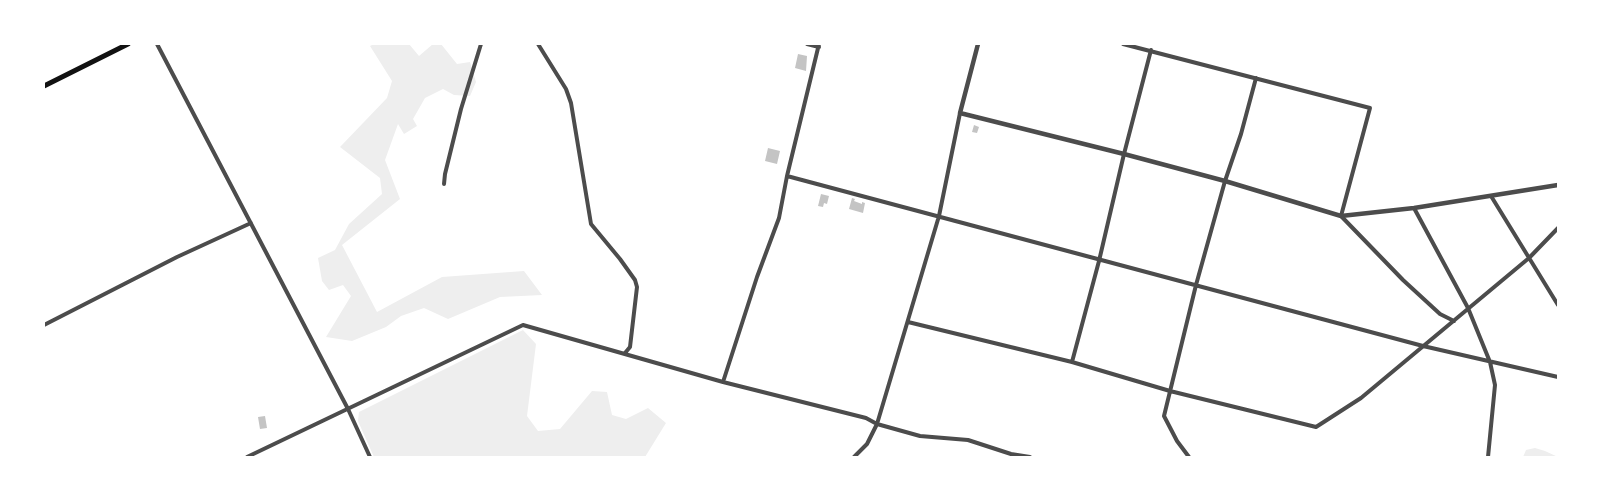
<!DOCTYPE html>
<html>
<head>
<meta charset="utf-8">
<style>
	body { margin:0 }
	#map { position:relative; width:1602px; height:501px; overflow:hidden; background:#fff; font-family:Overpass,sans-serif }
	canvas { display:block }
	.frame { position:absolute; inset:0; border:45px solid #fff; pointer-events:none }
</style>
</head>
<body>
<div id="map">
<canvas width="1602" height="501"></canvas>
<div class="frame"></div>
</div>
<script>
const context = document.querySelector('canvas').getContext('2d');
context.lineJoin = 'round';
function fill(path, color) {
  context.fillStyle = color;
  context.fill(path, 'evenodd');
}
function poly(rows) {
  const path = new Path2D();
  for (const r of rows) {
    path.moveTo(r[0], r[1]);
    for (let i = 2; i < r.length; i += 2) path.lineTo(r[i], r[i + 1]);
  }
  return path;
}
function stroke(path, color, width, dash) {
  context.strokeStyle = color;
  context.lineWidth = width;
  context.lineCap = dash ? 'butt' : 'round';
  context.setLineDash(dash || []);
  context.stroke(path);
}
fill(poly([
	[374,44,409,44,419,56,433,44,441,44,457,64,470,62,476,82,470,96,454,95,443,89,425,98,413,119,417,126,404,134,398,124,385,160,400,199,342,245,377,312,442,277,524,271,542,295,500,297,448,319,424,308,401,316,386,327,352,341,326,337,351,296,343,285,329,290,322,281,318,258,335,250,349,224,382,194,380,178,340,147,387,98,392,81,370,46],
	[523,330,536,344,527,416,538,431,560,429,592,391,607,392,612,415,626,419,648,408,666,423,645,457,374,457,358,421,359,412],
	[1535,448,1545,451,1558,457,1523,457,1526,450]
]), '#eee');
fill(poly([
	[798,54,807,56,806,71,795,68],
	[974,125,979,127,977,133,972,132],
	[768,148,780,151,777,164,765,161],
	[821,194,829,196,827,204,824,203,823,207,818,206],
	[852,198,855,199,854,201,862,204,862,202,865,203,863,213,849,209],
	[265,416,267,428,260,429,258,417]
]), '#c4c4c4');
stroke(poly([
	[157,44,348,409,370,457],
	[538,44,566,89,571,103,591,224,620,259,635,280,637,287,630,347,625,353],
	[807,44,819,47],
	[819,44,787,176,779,218,757,277,723,382,866,418,877,424,939,216,960,113],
	[1123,44,1370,108,1341,216,1403,280,1440,314,1454,321],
	[787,176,1423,346,1558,377],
	[444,184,445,174,461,109,481,44],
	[1491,196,1558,305],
	[1414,208,1468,308,1490,362,1495,385,1488,457],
	[908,322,1072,362,1170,391,1316,427,1361,398,1529,258,1558,228],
	[44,325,177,257,251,223],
	[1072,362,1099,261,1124,154,1151,50],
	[247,457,523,325,723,382],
	[854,457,867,444,877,424,920,436,968,440,1011,454,1030,457],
	[1189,457,1177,441,1164,416,1196,285,1225,181,1241,134,1256,78]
]), '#4c4c4c', 4);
stroke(poly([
	[978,44,960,113,1124,154,1225,181,1341,216,1414,208,1558,185]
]), '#4c4c4c', 4.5);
stroke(poly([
	[44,86,128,44]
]), '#111', 5);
</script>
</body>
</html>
